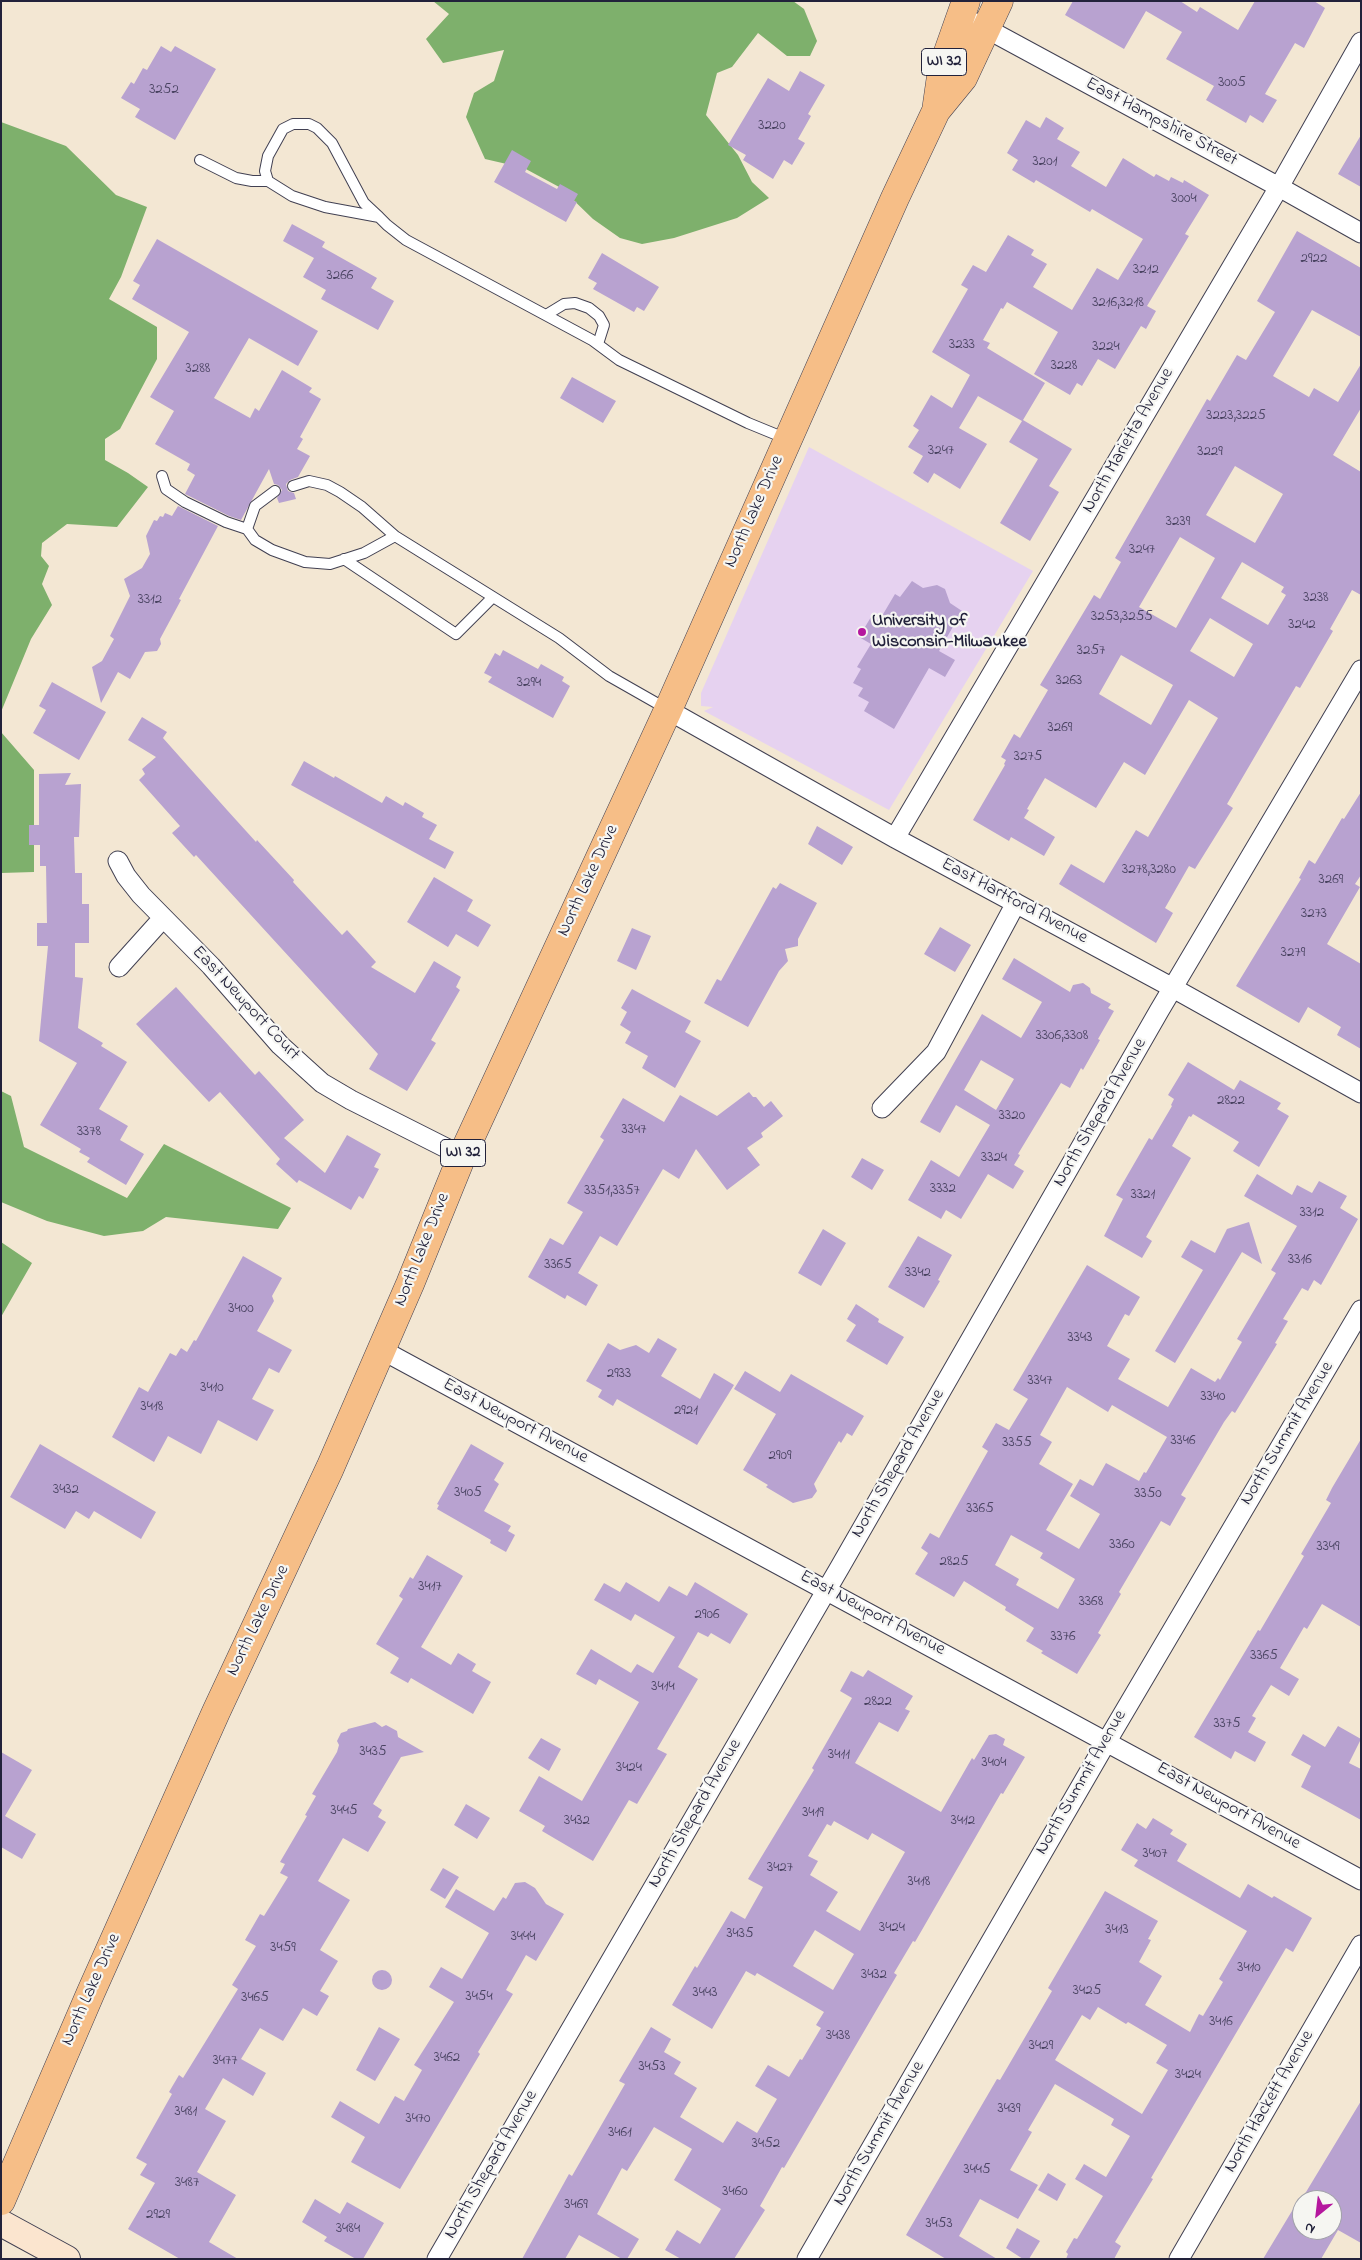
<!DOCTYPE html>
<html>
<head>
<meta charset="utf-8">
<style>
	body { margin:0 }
	#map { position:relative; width:1362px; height:2260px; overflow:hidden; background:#f3e7d3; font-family:"Indie Flower",sans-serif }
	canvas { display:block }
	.frame { position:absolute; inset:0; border:2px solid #22223b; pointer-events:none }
	.north { position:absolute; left:1292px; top:2190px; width:50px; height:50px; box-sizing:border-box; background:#f6f6f2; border:1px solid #a1a1a9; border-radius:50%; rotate:209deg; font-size:14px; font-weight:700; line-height:20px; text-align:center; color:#22223b }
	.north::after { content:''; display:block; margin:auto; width:18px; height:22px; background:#b5179e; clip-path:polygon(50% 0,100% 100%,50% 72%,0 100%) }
</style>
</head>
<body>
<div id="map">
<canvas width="1362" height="2260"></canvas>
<div class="frame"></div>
<div class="north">N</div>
</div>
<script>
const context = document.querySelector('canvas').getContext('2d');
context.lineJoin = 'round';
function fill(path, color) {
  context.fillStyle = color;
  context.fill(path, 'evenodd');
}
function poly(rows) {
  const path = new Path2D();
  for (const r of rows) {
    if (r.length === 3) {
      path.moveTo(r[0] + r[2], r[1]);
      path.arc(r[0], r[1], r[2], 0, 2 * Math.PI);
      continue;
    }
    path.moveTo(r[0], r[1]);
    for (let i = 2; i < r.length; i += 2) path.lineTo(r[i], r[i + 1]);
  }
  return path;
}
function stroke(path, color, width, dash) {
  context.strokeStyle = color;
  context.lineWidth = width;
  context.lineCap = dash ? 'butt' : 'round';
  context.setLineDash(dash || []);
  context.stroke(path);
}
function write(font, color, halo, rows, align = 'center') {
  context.font = font + ' "Indie Flower",sans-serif';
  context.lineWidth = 4.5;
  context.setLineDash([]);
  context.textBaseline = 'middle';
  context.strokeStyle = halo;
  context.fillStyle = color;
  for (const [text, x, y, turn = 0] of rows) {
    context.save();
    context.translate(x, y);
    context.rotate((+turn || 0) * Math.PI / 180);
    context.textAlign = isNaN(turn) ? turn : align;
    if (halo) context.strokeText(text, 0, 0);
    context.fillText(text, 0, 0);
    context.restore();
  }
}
fill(poly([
	[809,447,1033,571,889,810,704,711,713,707,701,706,701,693]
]), '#e6d2f0');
fill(poly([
	[433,1,793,1,804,9,817,41,810,56,787,56,758,33,732,67,717,73,706,115,738,155,752,182,769,198,737,218,674,238,642,244,620,238,593,219,561,188,524,168,485,159,466,117,474,93,494,81,504,50,443,63,426,39,449,14],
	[1,122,66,146,116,195,147,207,121,277,109,299,157,327,157,359,120,429,105,439,105,460,128,473,148,487,117,527,67,524,42,543,41,556,49,566,42,584,52,605,31,639,1,712],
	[1,732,34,770,34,872,1,873],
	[1,1091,11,1096,24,1147,127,1198,164,1144,291,1208,278,1229,166,1217,143,1231,104,1236,47,1221,1,1202],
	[1,1242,32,1263,1,1317]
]), '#7eb06c');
fill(poly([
	[1073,1,1180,1,1197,12,1200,7,1238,30,1255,1,1314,1,1325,8,1304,48,1295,43,1265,94,1277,100,1263,123,1250,115,1246,123,1206,100,1214,86,1166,59,1182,32,1146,11,1124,49,1065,15],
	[161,46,171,52,175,46,216,69,175,140,135,117,140,109,121,98,131,82,134,84,143,68,147,70],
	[800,71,825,85,808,114,811,116,798,139,805,143,792,165,784,160,773,179,743,160,746,155,728,145,768,78,789,91],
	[1046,117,1064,128,1057,139,1080,152,1071,166,1106,187,1123,158,1154,177,1156,174,1169,181,1171,177,1183,183,1184,180,1209,195,1185,234,1189,236,1147,306,1156,311,1146,329,1141,326,1115,369,1098,359,1082,386,1077,383,1070,395,1034,374,1058,332,1007,302,1003,309,1001,308,983,340,990,343,987,348,1045,383,1023,420,1072,449,1049,486,1059,492,1030,541,1000,523,1038,459,1009,442,1022,421,978,396,959,428,987,444,960,489,934,473,928,483,913,473,923,456,908,447,919,430,913,426,931,395,952,408,970,375,932,352,968,289,961,285,973,265,986,272,1008,235,1034,250,1031,255,1047,264,1033,287,1072,310,1097,268,1118,280,1143,239,1092,209,1090,212,1036,180,1034,183,1012,170,1018,160,1007,153,1026,120,1040,128],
	[1361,135,1361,187,1338,174],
	[512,150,531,161,525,172,557,189,560,184,578,194,574,201,577,202,566,222,494,182],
	[292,224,325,242,322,247,377,278,371,288,394,301,378,330,321,299,326,290,303,277,314,258,283,241],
	[1297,231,1361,268,1361,337,1312,310,1273,376,1309,397,1314,388,1338,402,1361,364,1361,408,1333,455,1361,472,1361,595,1352,590,1330,629,1333,631,1300,688,1296,686,1227,804,1233,808,1195,869,1189,866,1165,908,1173,913,1156,943,1059,884,1071,864,1104,883,1136,830,1148,837,1218,718,1189,700,1145,775,1124,762,1096,808,1045,778,1027,809,1029,810,1024,818,1055,837,1044,856,1011,837,1009,841,973,820,1005,765,1004,764,1006,760,1001,757,1014,734,1020,738,1048,690,1040,685,1094,595,1100,599,1121,562,1115,558,1199,413,1207,399,1210,401,1237,355,1246,360,1275,312,1257,301],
	[1235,466,1283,494,1255,543,1206,515],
	[1180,537,1215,558,1176,628,1139,607],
	[1242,562,1284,587,1281,592,1286,595,1268,625,1221,598],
	[1210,618,1253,644,1234,677,1190,651],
	[1121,655,1173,685,1151,725,1099,694],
	[157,239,318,331,298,366,249,338,214,398,250,418,255,408,259,411,282,370,312,388,309,392,321,399,300,437,303,439,297,449,310,456,298,477,290,480,286,484,288,491,294,493,296,499,279,503,277,498,282,490,278,485,274,484,269,469,241,520,229,516,185,494,195,475,187,470,190,464,155,444,174,411,150,397,189,332,132,299,140,285,133,281],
	[602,253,659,287,644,311,637,307,634,312,593,289,597,283,588,278],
	[572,377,616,401,603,423,560,398],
	[178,506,218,526,179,599,181,600,160,639,161,644,157,651,145,652,130,679,118,672,101,703,92,667,102,661,114,639,110,636,130,596,124,579,142,568,150,554,146,536,154,520,157,521,160,516,163,517,165,513,172,516],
	[912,581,923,588,937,585,945,589,950,603,962,611,939,651,955,660,945,677,929,668,894,729,864,711,869,702,858,696,863,688,853,683,861,669,857,667,871,644,859,637,871,617,879,621,895,594,900,597],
	[503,650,538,669,541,664,564,677,562,681,570,686,553,718,488,682,492,677,484,673,495,653,500,656],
	[52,682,106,712,79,760,33,733,46,710,39,706],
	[142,717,167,732,163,738,227,810,256,842,257,840,294,880,293,882,342,935,347,930,376,962,371,967,415,993,434,961,461,977,456,987,460,990,431,1040,436,1043,407,1091,369,1069,378,1054,196,855,194,857,172,833,180,826,139,780,145,774,142,769,156,757,128,740],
	[304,761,334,778,335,776,382,803,386,796,403,806,405,802,424,813,422,817,437,825,429,839,454,852,445,869,291,785],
	[71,773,65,785,81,784,79,837,74,837,75,873,82,873,82,904,89,904,89,943,75,943,75,977,83,978,78,1028,103,1043,101,1046,127,1062,99,1109,128,1126,120,1140,144,1154,126,1185,87,1162,90,1158,79,1152,81,1149,40,1125,77,1063,39,1041,48,946,37,946,37,923,47,923,46,866,40,866,40,845,29,845,29,825,39,825,39,774],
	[1361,792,1361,875,1355,884,1360,887,1327,944,1361,964,1361,1049,1337,1035,1341,1027,1308,1007,1299,1023,1236,986,1301,879,1299,878,1309,860,1315,864,1342,818,1344,819],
	[817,826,853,847,842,865,808,844],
	[434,877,473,900,467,911,491,925,478,947,456,934,448,947,407,922],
	[780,883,817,903,798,939,798,946,785,949,788,961,779,971,748,1027,704,1003,717,979,721,981,773,887,776,889],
	[940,927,971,945,955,972,924,954],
	[632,928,651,936,636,970,617,961],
	[1014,958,1070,992,1073,985,1083,983,1090,988,1091,993,1111,1004,1108,1008,1114,1011,1098,1039,1100,1040,1083,1070,1081,1068,1070,1088,1061,1083,1018,1154,1020,1155,1014,1165,1024,1171,1013,1189,988,1174,961,1219,946,1210,941,1219,908,1200,931,1160,959,1177,990,1125,956,1105,940,1133,920,1122,982,1014,1021,1038,1042,1002,1002,979],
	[981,1060,1014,1079,996,1110,964,1090],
	[176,987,255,1075,259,1071,304,1120,284,1138,325,1173,347,1135,381,1154,374,1167,379,1169,363,1199,359,1196,351,1210,299,1180,297,1183,276,1164,280,1159,220,1092,209,1102,136,1024],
	[632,989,691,1021,685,1032,701,1041,675,1088,642,1068,648,1056,625,1043,631,1032,620,1025,627,1012,621,1008],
	[1188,1062,1234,1090,1240,1080,1281,1103,1277,1109,1289,1116,1259,1167,1233,1151,1239,1142,1193,1114,1191,1117,1189,1116,1172,1146,1191,1158,1146,1237,1152,1241,1142,1258,1104,1236,1123,1199,1116,1195,1149,1138,1152,1140,1172,1106,1171,1105,1174,1099,1168,1095],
	[749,1092,753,1097,756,1097,764,1107,771,1101,783,1116,761,1133,763,1137,747,1148,760,1165,727,1190,696,1149,679,1179,663,1169,617,1246,600,1236,578,1273,598,1285,586,1306,567,1295,565,1299,528,1277,550,1238,563,1245,583,1212,567,1203,604,1140,600,1137,623,1098,664,1122,680,1095,717,1116],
	[862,1158,884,1170,872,1190,851,1177],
	[1257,1174,1292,1195,1297,1185,1312,1193,1319,1181,1347,1196,1340,1208,1358,1219,1321,1285,1314,1280,1308,1291,1302,1288,1283,1319,1288,1321,1275,1343,1277,1344,1235,1413,1232,1411,1224,1422,1181,1495,1186,1498,1170,1526,1161,1521,1119,1592,1121,1594,1098,1633,1101,1635,1077,1674,1041,1653,1043,1651,1026,1641,1034,1628,1005,1610,1006,1607,964,1581,954,1597,915,1574,928,1553,921,1548,930,1533,939,1538,988,1451,982,1447,996,1423,1009,1430,1028,1399,1013,1390,1087,1265,1140,1297,1129,1316,1125,1314,1107,1346,1130,1359,1118,1379,1168,1407,1191,1368,1215,1382,1218,1378,1220,1380,1242,1342,1237,1339,1276,1273,1271,1270,1297,1226,1244,1196],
	[1067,1387,1108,1412,1112,1405,1167,1437,1146,1473,1144,1472,1139,1481,1106,1463,1093,1486,1080,1479,1070,1496,1100,1514,1079,1549,1046,1530,1073,1484,1039,1464,1052,1442,1040,1435],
	[1011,1535,1043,1553,1040,1558,1075,1579,1058,1609,1016,1585,1019,1579,995,1565],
	[1249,1222,1262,1264,1242,1252,1175,1363,1155,1351,1203,1270,1181,1257,1191,1240,1215,1253,1227,1229],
	[823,1229,846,1243,821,1286,798,1273],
	[918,1236,952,1255,938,1280,940,1281,924,1308,888,1287],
	[243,1256,282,1278,272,1296,274,1301,257,1331,292,1350,279,1373,269,1368,252,1399,274,1410,257,1441,218,1420,201,1454,168,1436,154,1462,112,1437,139,1387,148,1392,170,1353,176,1356,181,1348,187,1352,194,1340,196,1341],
	[856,1304,879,1319,878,1322,904,1337,887,1365,846,1341,856,1325,847,1319],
	[658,1338,677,1349,661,1376,700,1399,714,1373,734,1385,697,1445,617,1399,613,1406,598,1397,602,1390,586,1381,608,1343,620,1350,636,1345,649,1353],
	[745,1371,780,1392,791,1374,864,1416,852,1436,847,1433,841,1443,839,1441,814,1484,817,1491,812,1498,793,1503,766,1487,768,1485,743,1470,776,1414,734,1389],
	[1361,1439,1361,1627,1322,1604,1307,1629,1304,1627,1280,1668,1299,1679,1289,1696,1271,1685,1252,1716,1256,1718,1248,1732,1266,1742,1255,1762,1235,1751,1231,1759,1194,1737,1258,1630,1260,1631,1304,1556,1301,1554,1331,1503,1326,1500,1332,1488],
	[40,1444,156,1512,141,1539,94,1511,89,1519,76,1511,65,1529,10,1497],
	[471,1444,504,1463,494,1480,499,1484,484,1511,511,1526,508,1531,515,1535,506,1552,490,1543,491,1540,437,1509,439,1505,437,1504],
	[427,1555,463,1576,421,1647,451,1665,458,1653,476,1664,472,1671,491,1682,473,1714,411,1678,408,1683,390,1673,399,1658,376,1644,403,1599,399,1596,410,1577,413,1579],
	[626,1582,659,1602,669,1586,687,1596,695,1582,748,1614,730,1644,711,1633,708,1637,698,1632,678,1667,698,1679,657,1749,667,1754,637,1804,629,1800,593,1861,542,1831,545,1826,519,1811,539,1776,582,1801,639,1702,599,1679,596,1685,576,1674,591,1649,631,1673,637,1664,653,1673,675,1637,635,1614,631,1621,594,1600,604,1583,620,1592],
	[868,1670,913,1696,905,1709,910,1711,898,1732,879,1722,855,1763,941,1812,972,1758,974,1760,989,1735,996,1734,1005,1739,1003,1745,1025,1757,1003,1794,1001,1793,915,1942,913,1941,894,1973,897,1975,784,2168,782,2167,760,2206,765,2210,734,2259,681,2259,665,2250,677,2230,700,2244,721,2209,674,2180,692,2149,654,2127,627,2171,622,2168,597,2214,639,2239,627,2259,622,2259,579,2235,565,2259,522,2259,569,2174,572,2176,625,2084,619,2081,651,2027,671,2039,664,2052,681,2062,674,2074,697,2088,680,2117,723,2143,737,2121,757,2133,777,2099,755,2086,768,2065,789,2077,800,2059,802,2060,821,2028,816,2025,824,2012,757,1973,755,1976,746,1971,712,2029,672,2005,695,1966,697,1968,731,1911,745,1919,763,1887,748,1879,814,1770,812,1768,852,1698,840,1691,851,1671,863,1677],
	[834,1821,868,1840,872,1833,905,1852,860,1931,826,1911,838,1892,810,1875,818,1861,808,1856,827,1824,831,1826],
	[815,1930,854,1954,833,1990,793,1966],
	[375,1722,382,1727,386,1725,397,1731,398,1737,424,1752,401,1757,373,1804,382,1810,378,1817,386,1822,368,1852,343,1838,318,1881,350,1900,320,1950,338,1961,320,1991,329,1996,317,2016,303,2008,283,2041,260,2028,241,2059,266,2073,253,2096,223,2078,205,2109,226,2121,197,2172,236,2195,209,2242,238,2259,180,2259,128,2229,155,2183,140,2175,147,2164,136,2158,172,2094,169,2092,179,2075,183,2078,238,1989,232,1985,256,1946,245,1940,260,1914,264,1916,288,1877,280,1873,285,1864,280,1862,307,1816,305,1815,316,1796,312,1794,337,1752,339,1745,337,1741,341,1733,347,1731,348,1729],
	[1338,1726,1361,1739,1349,1763,1361,1769,1361,1820,1301,1787,1311,1766,1291,1755,1303,1734,1325,1747],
	[541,1738,561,1749,549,1771,528,1758],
	[1,1752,32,1770,5,1816,36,1834,22,1859,1,1847],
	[466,1804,490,1818,477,1839,454,1825],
	[1153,1818,1173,1830,1170,1834,1187,1844,1177,1861,1240,1898,1248,1884,1272,1898,1274,1896,1312,1918,1293,1952,1286,1948,1151,2178,1153,2179,1115,2242,1121,2246,1114,2259,1066,2259,1068,2254,1066,2252,1074,2238,1077,2239,1103,2196,1075,2179,1084,2164,1106,2177,1130,2136,1111,2125,1114,2119,1055,2084,1028,2130,1032,2132,1010,2170,1038,2185,1018,2219,980,2199,959,2236,997,2259,946,2259,906,2235,997,2079,1000,2080,1052,1991,1048,1988,1105,1891,1158,1921,1148,1939,1151,1940,1139,1962,1162,1976,1145,2005,1190,2032,1199,2014,1203,2016,1223,1982,1219,1979,1247,1931,1134,1866,1138,1860,1121,1850,1137,1823,1146,1829],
	[1098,2007,1126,2024,1128,2022,1167,2045,1156,2063,1168,2070,1142,2114,1055,2060,1082,2015,1090,2020],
	[443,1868,459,1877,445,1899,430,1890],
	[525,1882,535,1888,546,1904,564,1914,536,1961,526,1955,506,1990,513,1994,478,2052,480,2054,400,2189,351,2162,365,2137,331,2117,340,2101,379,2124,395,2096,404,2101,422,2070,414,2065,454,2002,429,1987,441,1967,462,1979,489,1933,445,1907,456,1889,494,1911,503,1897,506,1899,515,1883],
	[382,1980,10],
	[379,2027,400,2039,375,2081,356,2070],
	[1361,2101,1361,2243,1338,2230,1321,2259,1263,2259,1298,2201,1300,2202],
	[1302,2200,1332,2200,1332,2230,1302,2230],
	[1048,2173,1066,2184,1057,2201,1038,2190],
	[315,2199,340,2214,347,2202,384,2223,363,2259,356,2259,324,2241,327,2237,302,2222],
	[1017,2228,1040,2241,1029,2259,1023,2259,1006,2248]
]), '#b8a2d0');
const lane = poly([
	[200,160,236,178,252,181,268,181],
	[379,217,325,207,292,196,268,181,265,171,268,156,283,129,293,124,309,124,317,128,332,143,364,203,379,217,387,225,406,240,592,340,619,360,748,423,787,439],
	[546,315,564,304,575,303,589,308,599,316,604,325,598,344],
	[162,476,166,489,185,502,226,522,247,529],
	[293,486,309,481,327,485,340,492,362,507,395,536,559,638,609,676,667,709],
	[275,491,255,506,247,529,255,540,272,550,305,562,330,564,364,553,395,536],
	[344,559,456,634,493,597]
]);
const street = poly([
	[976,23,1279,187,1361,233],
	[668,710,895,838,1173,988,1361,1093],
	[895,838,1279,187,1361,42],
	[118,861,126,876,141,895,211,966,280,1045,322,1083,351,1100,462,1156],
	[119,967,163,918],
	[882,1108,936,1052,1016,903],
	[382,1350,1361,1880],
	[437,2259,840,1567,1159,1011,1361,670],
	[807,2259,1107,1741,1361,1310],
	[1179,2259,1361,1945]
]);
const secondary = poly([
	[1,2223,67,2259]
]);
const primary = poly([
	[936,111,963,78,999,1],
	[1,2201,91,1992,216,1712,330,1468,410,1284,462,1156,668,710,895,198,936,111,942,69,966,1]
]);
stroke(lane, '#414052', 12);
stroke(street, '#414052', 21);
stroke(secondary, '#414052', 28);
stroke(primary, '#414052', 29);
stroke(lane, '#fff', 10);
stroke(street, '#fff', 19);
stroke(secondary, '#fbe5cf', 26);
stroke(primary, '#f6be87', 28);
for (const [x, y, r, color] of [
	[862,632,5,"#b5179e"]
]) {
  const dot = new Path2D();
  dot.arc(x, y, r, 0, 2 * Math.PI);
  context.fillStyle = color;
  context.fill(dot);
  stroke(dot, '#f6f6f2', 2);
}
write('15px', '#484260', null, [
	["3005",1232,84],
	["3252",164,91],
	["3220",772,127],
	["3201",1045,163],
	["3004",1184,200],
	["2922",1314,260],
	["3212",1146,271],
	["3266",340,277],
	["3216,3218",1118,304],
	["3233",962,346],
	["3224",1106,348],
	["3228",1064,367],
	["3288",198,370],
	["3223,3225",1236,417],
	["3247",941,452],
	["3229",1210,453],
	["3239",1178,523],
	["3247",1142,551],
	["3238",1316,599],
	["3312",150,601],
	["3253,3255",1122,618],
	["3242",1302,626],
	["3257",1091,652],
	["3263",1069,682],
	["3294",529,684],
	["3269",1060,729],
	["3275",1028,758],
	["3278,3280",1149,871],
	["3269",1331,881],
	["3273",1314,915],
	["3279",1293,954],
	["3306,3308",1062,1037],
	["2822",1231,1102],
	["3320",1012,1117],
	["3347",634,1131],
	["3378",89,1133],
	["3324",994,1159],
	["3332",943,1190],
	["3351,3357",612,1192],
	["3321",1143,1196],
	["3312",1312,1214],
	["3316",1300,1261],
	["3365",558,1266],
	["3342",918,1274],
	["3400",241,1310],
	["3343",1080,1339],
	["2933",619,1375],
	["3347",1040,1382],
	["3410",212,1389],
	["3340",1213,1398],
	["3418",152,1408],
	["2921",686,1412],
	["3346",1183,1442],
	["3355",1017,1444],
	["2909",780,1457],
	["3432",66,1491],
	["3405",468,1494],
	["3350",1148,1495],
	["3365",980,1510],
	["3360",1122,1546],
	["3349",1328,1548],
	["2825",954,1563],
	["3417",430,1588],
	["3368",1091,1603],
	["2906",707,1616],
	["3376",1063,1638],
	["3365",1264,1657],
	["3414",663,1688],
	["2822",878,1703],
	["3375",1227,1725],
	["3435",373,1753],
	["3411",839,1756],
	["3404",994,1764],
	["3424",629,1769],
	["3445",344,1812],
	["3419",813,1814],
	["3432",577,1822],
	["3412",963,1822],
	["3407",1155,1855],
	["3427",780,1869],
	["3418",919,1883],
	["3424",892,1929],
	["3413",1117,1931],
	["3435",740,1935],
	["3444",523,1938],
	["3459",283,1949],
	["3410",1249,1969],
	["3432",874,1976],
	["3425",1087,1992],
	["3443",705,1994],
	["3454",479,1998],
	["3465",255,1999],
	["3416",1221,2023],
	["3438",838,2037],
	["3429",1041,2047],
	["3462",447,2059],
	["3477",225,2062],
	["3453",652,2068],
	["3424",1188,2076],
	["3439",1009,2110],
	["3481",186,2113],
	["3470",418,2120],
	["3461",620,2134],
	["3452",766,2145],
	["3445",977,2171],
	["3487",187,2184],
	["3460",735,2193],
	["3469",576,2206],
	["2929",158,2216],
	["3453",939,2225],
	["3484",348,2230]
]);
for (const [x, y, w] of [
	[944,62,45],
	[463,1153,45]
]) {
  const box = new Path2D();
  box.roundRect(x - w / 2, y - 13.5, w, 27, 4);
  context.fillStyle = '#f6f6f2';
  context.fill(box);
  stroke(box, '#22223b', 1);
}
write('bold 16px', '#22223b', null, [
	["WI 32",944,62],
	["WI 32",463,1153]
]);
write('18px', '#22223b', '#f6f6f2', [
	["East Hampshire Street",1161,123,28],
	["North Marietta Avenue",1129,441,-60],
	["North Lake Drive",755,512,-66],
	["North Lake Drive",589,881,-65],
	["East Hartford Avenue",1014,902,28],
	["East Newport Court",245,1004,47],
	["North Shepard Avenue",1101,1113,-60],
	["North Lake Drive",423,1250,-68],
	["East Newport Avenue",515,1422,28],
	["North Summit Avenue",1288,1434,-59],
	["North Shepard Avenue",899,1464,-60],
	["East Newport Avenue",872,1614,28],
	["North Lake Drive",259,1621,-64],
	["North Summit Avenue",1082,1783,-60],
	["East Newport Avenue",1228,1807,29],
	["North Shepard Avenue",696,1814,-60],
	["North Lake Drive",92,1990,-66],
	["North Hackett Avenue",1270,2102,-60],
	["North Summit Avenue",880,2134,-60],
	["North Shepard Avenue",492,2165,-60]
]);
write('bold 18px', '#22223b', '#f6f6f2', [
	["University of",872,622],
	["Wisconsin-Milwaukee",872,643]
], 'left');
</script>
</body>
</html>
